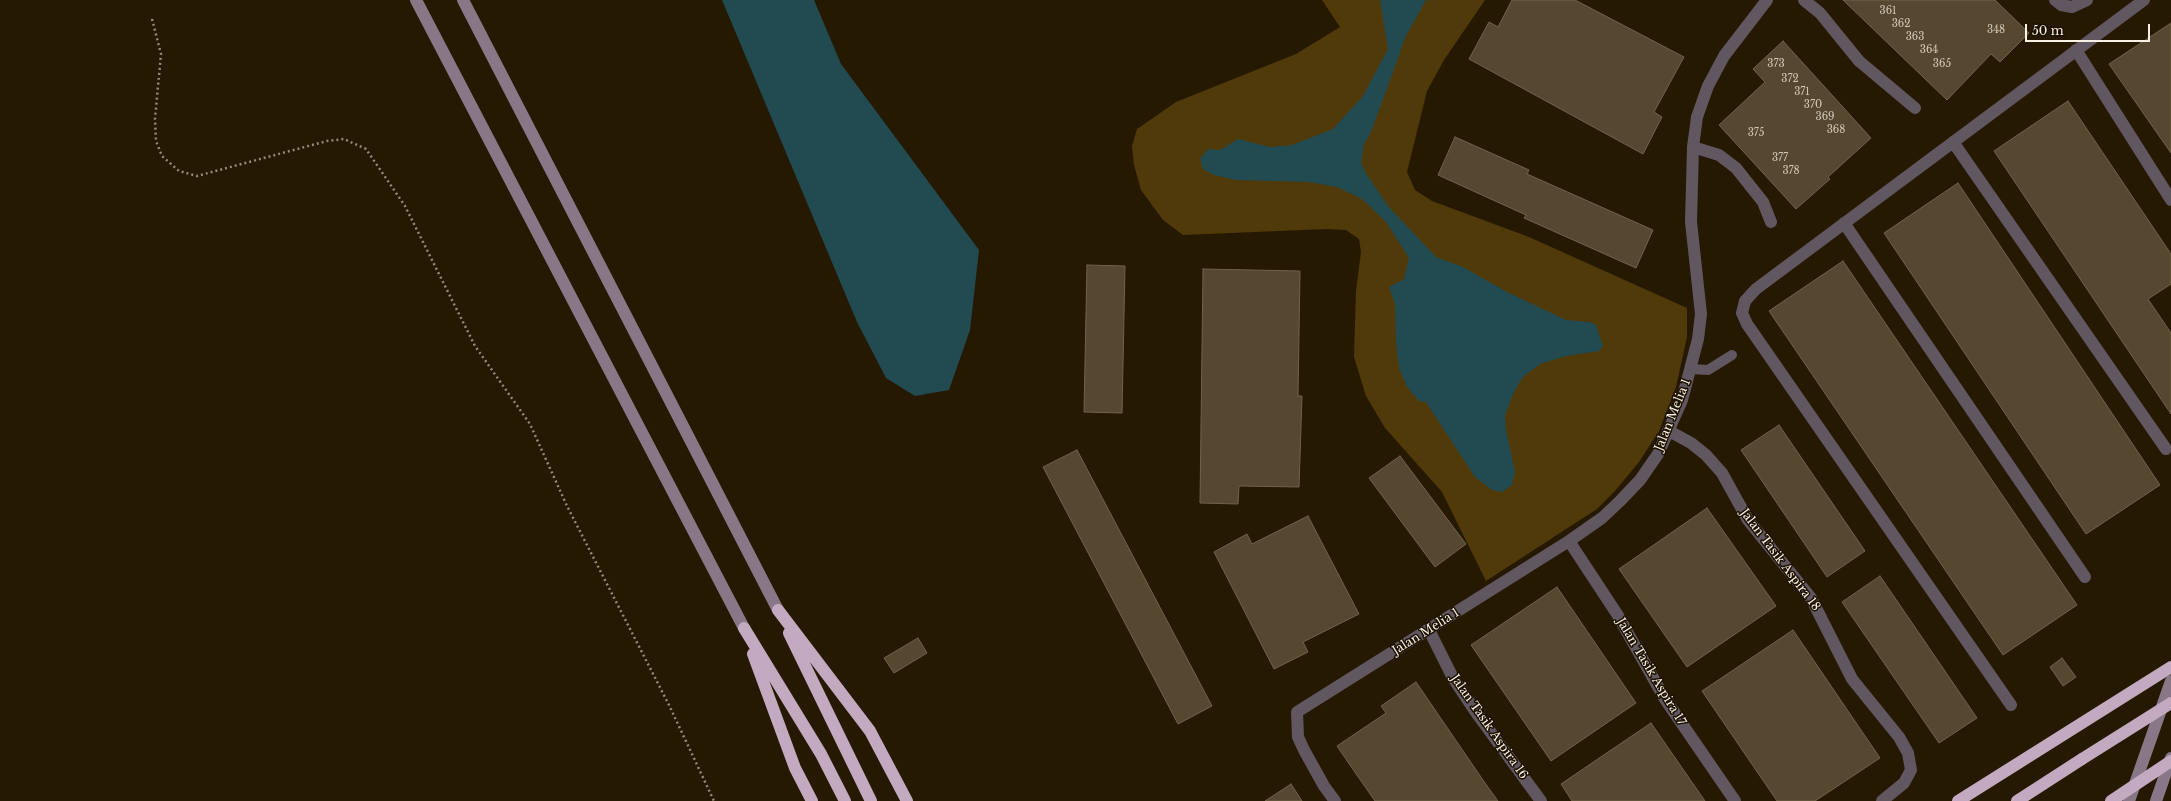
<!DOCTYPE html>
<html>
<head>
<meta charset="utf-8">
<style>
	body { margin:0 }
	#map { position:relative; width:2171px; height:801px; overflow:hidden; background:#261902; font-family:"Libre Baskerville",serif }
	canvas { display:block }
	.scale { position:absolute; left:2025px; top:24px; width:125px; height:18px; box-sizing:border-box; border:2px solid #f9f1e3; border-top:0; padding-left:5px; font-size:12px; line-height:14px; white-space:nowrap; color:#f9f1e3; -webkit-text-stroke:3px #1c1000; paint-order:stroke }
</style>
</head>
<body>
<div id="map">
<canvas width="2171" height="801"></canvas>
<div class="scale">50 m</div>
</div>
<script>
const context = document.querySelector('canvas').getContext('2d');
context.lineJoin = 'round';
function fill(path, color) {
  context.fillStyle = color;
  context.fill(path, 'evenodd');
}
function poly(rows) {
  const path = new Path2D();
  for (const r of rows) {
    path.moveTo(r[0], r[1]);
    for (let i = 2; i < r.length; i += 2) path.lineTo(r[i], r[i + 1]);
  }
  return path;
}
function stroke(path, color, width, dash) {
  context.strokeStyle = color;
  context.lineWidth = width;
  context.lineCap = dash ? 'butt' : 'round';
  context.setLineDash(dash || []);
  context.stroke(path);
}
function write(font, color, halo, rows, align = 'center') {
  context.font = font + ' "Libre Baskerville",serif';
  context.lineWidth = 3;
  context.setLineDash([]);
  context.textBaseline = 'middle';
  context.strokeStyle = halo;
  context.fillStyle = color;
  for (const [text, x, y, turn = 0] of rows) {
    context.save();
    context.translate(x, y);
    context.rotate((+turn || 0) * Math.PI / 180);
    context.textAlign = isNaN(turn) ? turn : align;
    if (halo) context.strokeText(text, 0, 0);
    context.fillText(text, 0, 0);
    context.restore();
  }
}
fill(poly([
	[1322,0,1485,0,1444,60,1427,91,1407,172,1415,190,1432,201,1529,237,1687,308,1687,337,1676,387,1659,431,1639,462,1615,491,1597,509,1486,581,1442,492,1385,428,1366,396,1354,357,1356,291,1361,252,1359,239,1346,230,1327,229,1183,235,1163,220,1141,190,1134,165,1132,146,1137,129,1176,102,1296,54,1340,27]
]), '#503a0a');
fill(poly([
	[722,0,814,0,841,64,979,250,970,330,949,390,915,396,886,378,857,322],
	[1380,0,1426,0,1406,36,1371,132,1364,144,1361,163,1367,175,1388,206,1436,257,1463,267,1507,292,1566,320,1590,322,1596,325,1603,346,1599,351,1566,356,1540,364,1523,377,1513,394,1505,415,1506,430,1515,472,1512,485,1502,492,1492,490,1475,477,1425,401,1420,402,1407,387,1399,368,1396,343,1395,304,1389,287,1404,279,1409,258,1386,222,1362,199,1337,187,1309,182,1236,180,1214,175,1203,169,1200,159,1208,149,1220,150,1238,139,1270,147,1292,145,1333,129,1363,96,1388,49]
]), '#224b51');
const building = poly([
	[1512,0,1575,0,1684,57,1654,112,1662,117,1643,154,1469,59,1489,22,1498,27,1512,0],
	[1843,0,1995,0,2029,33,2000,62,1991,54,1947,100,1843,0],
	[2171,23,2171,153,2109,64,2171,23],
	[1783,41,1871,138,1828,177,1830,179,1796,209,1719,125,1765,82,1753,69,1783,41],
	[2068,101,2171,254,2171,284,2148,299,2171,333,2171,414,1994,151,2068,101],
	[1455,137,1529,170,1527,174,1653,230,1636,268,1524,218,1526,215,1438,175,1455,137],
	[1958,183,2160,485,2086,534,1884,233,1958,183],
	[1843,261,2077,605,2003,655,1769,311,1843,261],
	[1087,265,1125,266,1122,413,1084,412,1087,265],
	[1203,269,1300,271,1298,396,1302,396,1299,487,1239,486,1238,504,1200,503,1203,269],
	[1779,425,1865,551,1827,577,1741,450,1779,425],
	[1077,450,1212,706,1178,724,1043,467,1077,450],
	[1400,456,1466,544,1435,567,1369,478,1400,456],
	[1707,508,1776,606,1687,667,1619,569,1707,508],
	[1308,516,1359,614,1303,642,1308,652,1274,669,1214,552,1247,534,1252,544,1308,516],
	[1880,576,1977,718,1939,743,1842,602,1880,576],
	[1557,587,1636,703,1551,761,1471,645,1557,587],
	[1793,630,1880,758,1815,801,1777,801,1702,691,1793,630],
	[918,638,927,653,894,673,884,658,918,638],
	[2062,658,2076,677,2063,686,2050,667,2062,658],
	[1416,682,1485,783,1498,801,1375,801,1352,768,1337,746,1386,713,1381,706,1416,682],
	[1651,723,1705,801,1572,801,1561,784,1651,723],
	[1291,784,1302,801,1265,801,1291,784]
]);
fill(building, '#564830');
stroke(building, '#716349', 1);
stroke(poly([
	[152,19,161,54,155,119,156,141,162,156,179,171,197,176,327,141,344,139,366,149,405,206,475,346,530,424,567,506,669,705,714,801]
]), '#948a77', 2.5, [2, 3]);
stroke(poly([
	[1691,369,1708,370,1732,355]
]), '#615760', 10);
stroke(poly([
	[1804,0,1820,13,1859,61,1915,108],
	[2055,0,2061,5,2072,7,2087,0],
	[2076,50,2171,200],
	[1953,142,2166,449],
	[1693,147,1719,155,1736,168,1763,202,1771,222],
	[1844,223,2085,577],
	[1669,431,1691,443,1706,455,1722,473,1748,520,1811,598,1852,679,1899,737,1908,753,1911,770,1904,783,1882,801],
	[1569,541,1617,614,1665,699,1735,801],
	[1429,630,1453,678,1475,711,1541,801],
	[2011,705,1747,324,1742,313,1745,301,1756,289,2144,0],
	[1335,801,1324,786,1304,750,1298,737,1297,712,1569,541,1602,518,1620,501,1640,480,1658,454,1682,400,1698,339,1701,314,1691,222,1693,147,1697,117,1708,86,1724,56,1767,0]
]), '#615760', 12);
stroke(poly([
	[416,0,744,628],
	[463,0,778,610],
	[2129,801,2171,681],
	[2156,801,2171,758]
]), '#887887', 12);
stroke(poly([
	[778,610,870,731,907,801],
	[744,628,821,754,845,801],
	[789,633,871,801],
	[753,654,795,768,812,801],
	[1958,801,2171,667],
	[2017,801,2082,759]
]), '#c3aac1', 12);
stroke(poly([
	[2082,759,2171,703],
	[2111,801,2171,761]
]), '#c3aac1', 12);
write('10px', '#d0c7b6', null, [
	["361",1888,11],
	["362",1901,24],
	["348",1996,30],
	["363",1915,37],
	["364",1929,50],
	["373",1776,64],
	["365",1942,64],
	["372",1790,79],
	["371",1802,92],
	["370",1813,105],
	["369",1825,117],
	["368",1836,130],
	["375",1756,133],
	["377",1780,158],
	["378",1791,171]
]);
write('12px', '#f9f1e3', '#1c1000', [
	["Jalan Melia 1",1673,415,-68],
	["Jalan Tasik Aspira 18",1780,560,53],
	["Jalan Melia 1",1426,632,-32],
	["Jalan Tasik Aspira 17",1651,672,59],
	["Jalan Tasik Aspira 16",1489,727,55]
]);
</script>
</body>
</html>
